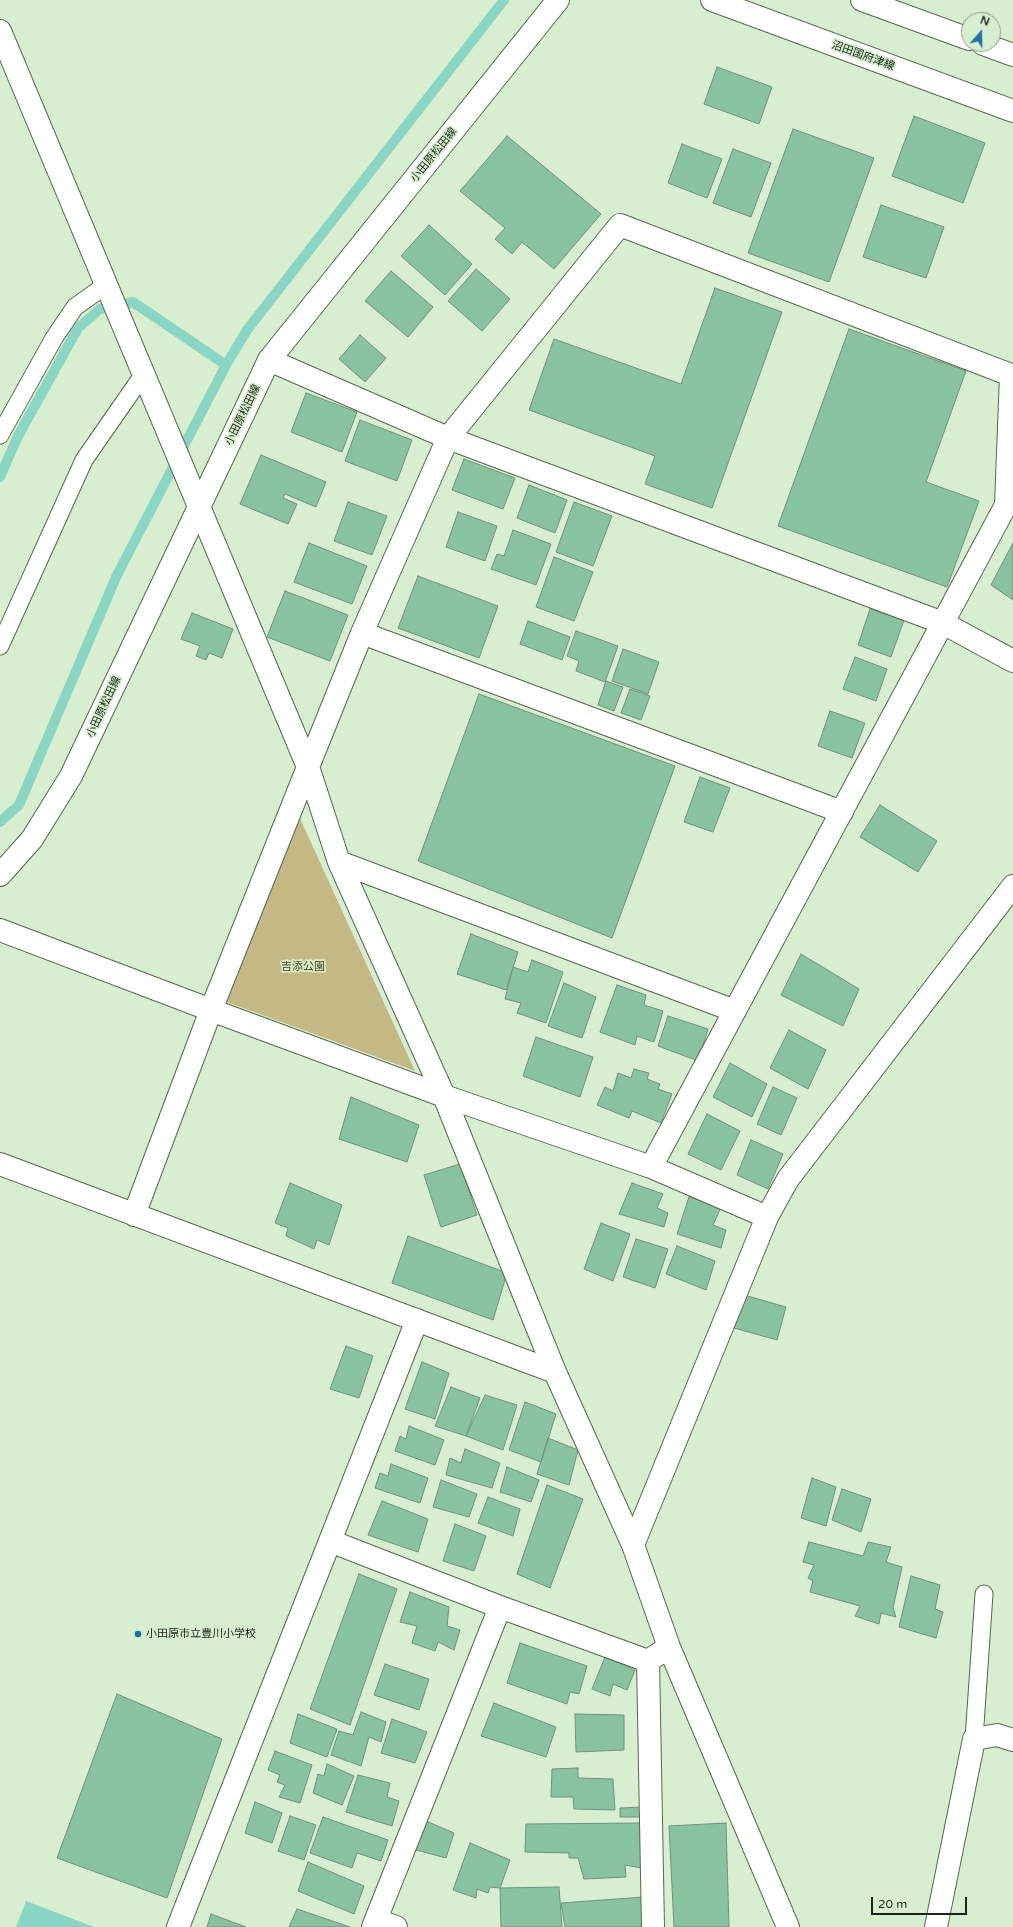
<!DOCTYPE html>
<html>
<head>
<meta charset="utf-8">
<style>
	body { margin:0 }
	#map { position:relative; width:1013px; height:1927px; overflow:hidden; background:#d8eed0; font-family:"Varela Round",sans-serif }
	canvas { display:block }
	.north { position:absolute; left:961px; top:12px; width:40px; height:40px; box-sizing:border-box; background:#d8eed0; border:1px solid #8d9e87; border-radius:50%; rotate:20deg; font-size:11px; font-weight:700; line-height:16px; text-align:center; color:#1d251a }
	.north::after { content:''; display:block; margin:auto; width:14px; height:18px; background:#1f74a4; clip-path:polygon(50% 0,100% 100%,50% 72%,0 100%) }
	.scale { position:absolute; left:871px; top:1897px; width:96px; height:18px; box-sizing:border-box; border:2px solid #1d251a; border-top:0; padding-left:5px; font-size:12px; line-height:14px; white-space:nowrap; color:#1d251a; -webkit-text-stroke:3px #d8eed0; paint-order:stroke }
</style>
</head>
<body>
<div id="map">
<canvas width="1013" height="1927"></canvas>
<div class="north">N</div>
<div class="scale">20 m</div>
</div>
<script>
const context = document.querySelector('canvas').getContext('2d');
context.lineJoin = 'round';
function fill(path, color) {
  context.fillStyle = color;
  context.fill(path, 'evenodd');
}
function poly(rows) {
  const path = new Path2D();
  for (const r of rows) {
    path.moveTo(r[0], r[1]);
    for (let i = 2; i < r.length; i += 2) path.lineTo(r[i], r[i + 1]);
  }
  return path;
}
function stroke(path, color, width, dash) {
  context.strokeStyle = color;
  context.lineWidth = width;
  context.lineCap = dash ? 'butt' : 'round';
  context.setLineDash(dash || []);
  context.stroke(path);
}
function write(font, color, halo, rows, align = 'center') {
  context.font = font + ' "Varela Round","Noto Sans JP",sans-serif';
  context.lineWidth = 3.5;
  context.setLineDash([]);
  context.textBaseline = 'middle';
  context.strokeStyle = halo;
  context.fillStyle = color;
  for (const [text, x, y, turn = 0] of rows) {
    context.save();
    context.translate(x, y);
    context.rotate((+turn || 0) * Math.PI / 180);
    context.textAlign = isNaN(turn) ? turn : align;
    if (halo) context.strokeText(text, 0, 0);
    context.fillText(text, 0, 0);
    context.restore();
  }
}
fill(poly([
	[298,814,415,1071,227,1002]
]), '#c4b885');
fill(poly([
	[26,1901,94,1927,16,1927]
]), '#8ad5c3');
stroke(poly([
	[0,477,18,436,78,328,100,309,133,302,226,365],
	[0,822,19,805,117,575,226,365,247,330,504,0]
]), '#8ad5c3', 10);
const building = poly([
	[717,67,772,87,759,124,704,104,717,67],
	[914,116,985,143,963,203,892,176,914,116],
	[793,129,874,158,829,282,748,253,793,129],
	[507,136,601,214,554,269,522,242,512,254,495,239,505,228,460,191,507,136],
	[682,144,722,159,707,198,668,183,682,144],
	[733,149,771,163,751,217,713,203,733,149],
	[881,205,944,227,926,278,863,257,881,205],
	[429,225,472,264,445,295,401,256,429,225],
	[476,269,510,299,482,331,448,301,476,269],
	[391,271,433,307,408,337,365,301,391,271],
	[715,288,782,312,712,508,645,484,655,456,529,410,554,339,681,384,715,288],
	[849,329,966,371,926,482,979,501,947,587,778,526,849,329],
	[360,335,386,358,365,382,339,359,360,335],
	[306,393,357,412,342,452,291,432,306,393],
	[360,420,412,440,397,481,345,461,360,420],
	[261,455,326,482,316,507,285,494,283,498,297,504,288,524,240,504,261,455],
	[464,459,515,478,503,509,452,490,464,459],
	[529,485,567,500,555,533,517,518,529,485],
	[348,502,387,516,372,555,334,541,348,502],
	[574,502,612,516,593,566,556,552,574,502],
	[458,512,497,526,485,561,446,547,458,512],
	[513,530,551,544,536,585,491,569,497,554,504,556,513,530],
	[309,543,367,566,352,604,294,582,309,543],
	[1013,543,1013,600,991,585,1013,543],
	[554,557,593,572,574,621,536,607,554,557],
	[418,576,498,606,479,658,398,628,418,576],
	[285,591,348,615,330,661,267,637,285,591],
	[870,609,904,620,891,657,858,645,870,609],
	[192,613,233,629,222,658,209,653,206,660,196,656,200,646,181,639,192,613],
	[528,621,570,637,562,660,520,644,528,621],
	[576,631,618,646,605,682,576,671,579,661,567,656,576,631],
	[623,649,659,662,648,694,612,681,623,649],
	[855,657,887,669,876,701,843,689,855,657],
	[606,681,623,687,614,711,598,705,606,681],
	[630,689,650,696,641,720,621,713,630,689],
	[479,694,675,766,612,938,418,861,479,694],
	[830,711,865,723,852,758,818,746,830,711],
	[700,777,730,788,713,832,684,822,700,777],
	[880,805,937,841,918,872,860,837,880,805],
	[471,934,518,952,506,990,457,974,471,934],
	[801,954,859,989,843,1026,781,995,801,954],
	[532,960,563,972,546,1023,517,1013,521,1003,505,999,513,967,528,972,532,960],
	[564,983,596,997,582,1038,548,1026,564,983],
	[617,985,646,995,644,1005,663,1011,654,1042,637,1036,635,1045,600,1032,617,985],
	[668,1016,708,1029,698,1061,658,1046,668,1016],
	[789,1030,826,1050,808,1089,770,1068,789,1030],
	[536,1037,593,1057,580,1097,523,1076,536,1037],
	[730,1063,767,1084,752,1117,713,1097,730,1063],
	[634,1069,649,1073,647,1079,660,1084,658,1089,672,1094,661,1123,632,1111,629,1118,597,1105,605,1087,613,1091,618,1073,631,1078,634,1069],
	[773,1087,797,1098,781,1135,757,1124,773,1087],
	[351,1097,419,1125,407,1162,339,1139,351,1097],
	[707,1114,740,1131,721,1170,688,1154,707,1114],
	[751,1140,783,1154,768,1189,737,1175,751,1140],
	[460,1164,477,1215,441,1227,424,1175,460,1164],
	[290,1183,342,1205,329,1245,317,1240,314,1249,286,1236,288,1228,275,1223,290,1183],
	[632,1183,663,1194,657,1208,668,1213,664,1227,619,1214,632,1183],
	[689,1197,721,1207,713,1225,726,1230,721,1248,677,1234,689,1197],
	[601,1223,630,1234,613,1281,584,1269,601,1223],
	[408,1236,507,1273,493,1320,392,1283,408,1236],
	[636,1239,668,1249,655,1288,623,1277,636,1239],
	[677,1246,715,1261,706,1290,666,1274,677,1246],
	[744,1295,786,1307,777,1340,734,1328,744,1295],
	[346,1346,373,1356,359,1398,330,1389,346,1346],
	[422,1362,449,1373,435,1419,405,1409,422,1362],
	[451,1387,480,1398,466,1436,435,1426,451,1387],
	[485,1395,517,1405,503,1450,466,1436,485,1395],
	[525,1402,556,1414,541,1462,509,1450,525,1402],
	[409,1426,444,1440,435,1465,395,1451,400,1436,406,1439,409,1426],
	[548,1438,578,1450,569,1485,537,1474,548,1438],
	[465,1449,500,1463,492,1488,446,1475,450,1458,461,1463,465,1449],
	[391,1464,428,1478,420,1503,375,1488,380,1473,388,1476,391,1464],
	[507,1467,539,1480,531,1502,500,1492,507,1467],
	[812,1478,836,1487,826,1526,801,1518,812,1478],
	[441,1480,477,1494,469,1517,433,1507,441,1480],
	[547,1485,583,1499,550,1588,517,1574,547,1485],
	[842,1489,871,1499,861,1532,832,1520,842,1489],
	[488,1497,520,1509,513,1536,478,1523,488,1497],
	[382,1501,428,1519,418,1552,368,1535,382,1501],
	[455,1524,486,1536,474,1571,443,1561,455,1524],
	[809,1542,863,1556,868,1542,891,1547,886,1562,902,1567,893,1608,896,1617,881,1613,879,1624,855,1616,860,1606,810,1592,813,1581,808,1578,814,1565,803,1562,809,1542],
	[359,1574,397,1589,350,1725,310,1709,359,1574],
	[911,1576,940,1585,935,1609,943,1612,936,1638,899,1627,911,1576],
	[410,1592,449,1607,447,1626,460,1630,454,1650,438,1642,435,1651,412,1643,417,1626,400,1622,410,1592],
	[520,1643,587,1666,579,1694,570,1692,567,1704,507,1683,520,1643],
	[605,1657,635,1670,627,1690,613,1684,610,1696,592,1689,605,1657],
	[385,1664,429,1679,419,1710,374,1695,385,1664],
	[117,1694,222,1739,167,1898,57,1858,117,1694],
	[494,1703,556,1727,546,1757,481,1736,494,1703],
	[361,1712,386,1722,381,1742,369,1737,361,1766,331,1755,339,1731,353,1735,361,1712],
	[298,1714,337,1729,327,1757,290,1743,298,1714],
	[575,1714,624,1715,624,1750,576,1752,575,1714],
	[392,1719,427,1732,415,1763,381,1753,392,1719],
	[275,1751,312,1765,300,1803,279,1797,285,1785,277,1782,280,1775,268,1770,275,1751],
	[327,1764,354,1776,342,1805,313,1793,318,1774,324,1776,327,1764],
	[578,1768,578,1778,613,1779,615,1810,574,1809,573,1797,551,1797,552,1769,578,1768],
	[358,1775,390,1783,387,1797,399,1801,392,1826,346,1812,358,1775],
	[255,1802,282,1813,272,1843,245,1833,255,1802],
	[643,1807,642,1817,620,1817,620,1808,643,1807],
	[290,1816,316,1825,304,1860,278,1851,290,1816],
	[323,1817,388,1840,381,1861,357,1853,352,1868,310,1853,323,1817],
	[426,1821,454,1833,446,1858,416,1850,426,1821],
	[643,1823,647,1869,625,1865,626,1877,584,1879,578,1858,569,1858,569,1853,525,1852,526,1824,643,1823],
	[726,1823,729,1927,674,1927,669,1826,726,1823],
	[470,1843,510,1860,500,1888,490,1887,488,1893,477,1889,476,1898,453,1890,470,1843],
	[308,1862,364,1886,354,1914,298,1891,308,1862],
	[559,1887,562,1927,501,1927,500,1888,559,1887],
	[644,1897,647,1927,565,1927,561,1903,644,1897],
	[297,1909,350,1927,289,1927,297,1909],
	[211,1914,246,1927,207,1927,211,1914]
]);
fill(building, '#88c29f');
stroke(building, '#71917e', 1);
const lane = poly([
	[0,435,54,338,75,307,106,285],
	[0,646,84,460,143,375],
	[974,1739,984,1594]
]);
const street = poly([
	[0,31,308,767,339,862,444,1096,555,1372,633,1545,669,1647,788,1927],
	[269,360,448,438,943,623,1013,661],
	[362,633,842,812],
	[339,862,735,1011],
	[0,930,211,1010,444,1096,651,1167,767,1217],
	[0,1164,555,1372],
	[134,1215,211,1010,308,767,362,633,448,438,620,225,1011,375,1006,505,651,1167],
	[330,1541,500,1607,648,1661,669,1647],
	[633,1545,767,1217,788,1179,1013,886],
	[648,1661,653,1927],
	[376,1920,396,1927],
	[178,1927,417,1320],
	[373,1927,500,1607],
	[936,1927,974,1739,997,1735,1013,1740]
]);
const secondary = poly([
	[712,0,1013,111],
	[862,0,969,39],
	[983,44,1013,55],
	[0,875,32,839,71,776,269,360,558,0]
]);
stroke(lane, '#56694f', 19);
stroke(street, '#56694f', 24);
stroke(secondary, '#56694f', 24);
stroke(lane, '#fff', 17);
stroke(street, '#fff', 22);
stroke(secondary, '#fff', 22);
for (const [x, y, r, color] of [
	[138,1634,4,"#1f74a4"]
]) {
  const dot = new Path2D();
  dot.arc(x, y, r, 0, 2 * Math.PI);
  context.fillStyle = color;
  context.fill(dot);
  stroke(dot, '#d8eed0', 1.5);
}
write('11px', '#1d251a', '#d8eed0', [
	["沼田国府津線",863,56,20],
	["小田原松田線",434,155,-51],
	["小田原松田線",243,415,-64],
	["小田原松田線",104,707,-65]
]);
write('11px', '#4b4012', '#d8eed0', [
	["吉添公園",303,967]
]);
write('11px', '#1d251a', '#d8eed0', [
	["小田原市立豊川小学校",146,1634]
], 'left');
</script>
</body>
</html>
